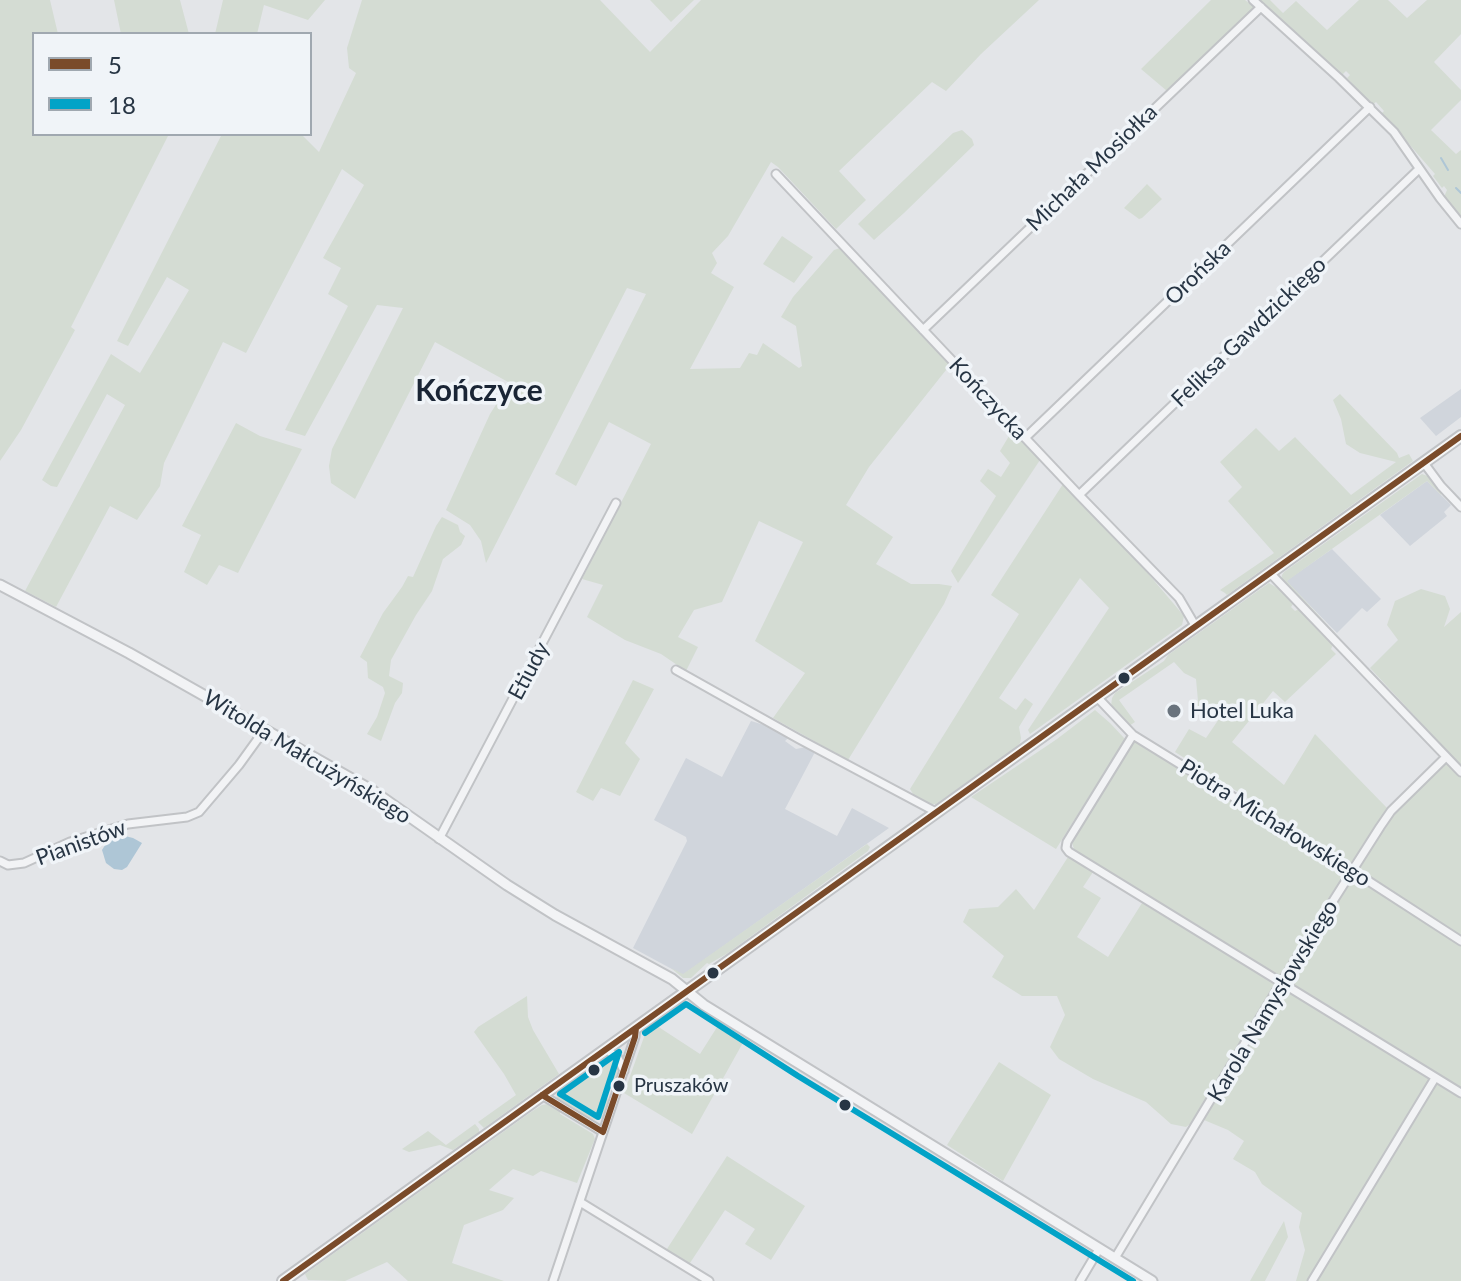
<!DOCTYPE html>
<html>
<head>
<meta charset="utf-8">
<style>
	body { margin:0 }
	#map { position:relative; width:1461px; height:1281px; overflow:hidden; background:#e3e5e8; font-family:Lato,sans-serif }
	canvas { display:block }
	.legend { position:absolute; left:32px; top:32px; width:280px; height:104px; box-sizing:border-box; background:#f0f4f8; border:2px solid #a0a8b0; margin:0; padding:10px 14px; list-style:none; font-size:24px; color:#273544 }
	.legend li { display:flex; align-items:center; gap:16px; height:40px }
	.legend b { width:40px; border:2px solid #a0a8b0 }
</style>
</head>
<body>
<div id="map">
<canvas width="1461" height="1281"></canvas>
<ul class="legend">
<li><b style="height:10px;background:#7a4b2a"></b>5</li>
<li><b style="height:10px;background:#02a3c7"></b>18</li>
</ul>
</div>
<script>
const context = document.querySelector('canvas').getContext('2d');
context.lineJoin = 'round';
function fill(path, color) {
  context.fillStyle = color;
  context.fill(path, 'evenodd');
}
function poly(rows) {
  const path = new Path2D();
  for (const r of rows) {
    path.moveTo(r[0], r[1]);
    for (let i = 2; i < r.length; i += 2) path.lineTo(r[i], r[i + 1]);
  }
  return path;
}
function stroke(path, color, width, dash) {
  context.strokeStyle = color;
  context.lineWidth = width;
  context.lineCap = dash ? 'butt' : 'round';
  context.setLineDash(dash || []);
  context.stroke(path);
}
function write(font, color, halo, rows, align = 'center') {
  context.font = font + ' Lato,sans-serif';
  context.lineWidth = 7;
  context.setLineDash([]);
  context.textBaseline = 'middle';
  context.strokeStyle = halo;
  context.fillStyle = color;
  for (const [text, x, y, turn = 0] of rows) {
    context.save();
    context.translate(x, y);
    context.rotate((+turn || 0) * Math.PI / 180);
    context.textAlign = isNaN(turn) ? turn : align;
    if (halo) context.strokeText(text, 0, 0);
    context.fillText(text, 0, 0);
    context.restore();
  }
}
fill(poly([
	[1461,389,1461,417,1436,436,1420,418],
	[1427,481,1451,505,1444,512,1447,516,1410,546,1380,515],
	[1332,549,1381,599,1367,612,1362,608,1337,633,1286,581],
	[751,721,764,725,788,738,785,741,796,749,806,747,815,752,785,809,837,836,852,808,889,828,683,975,633,948,687,841,686,837,654,820,686,758,722,777]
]), '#d0d5dc');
fill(poly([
	[0,0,50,0,58,34,34,34,34,134,169,134,71,327,75,330,21,430,0,461],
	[114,0,180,0,189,34,121,34],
	[223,0,325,0,308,20,264,5,257,34,215,34],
	[362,0,600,0,650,52,701,0,1039,0,981,54,946,91,932,82,839,171,866,200,836,229,778,167,771,162,728,236,712,253,717,263,711,273,734,287,690,369,740,368,749,353,757,355,763,343,799,368,802,366,796,326,781,317,793,297,834,250,840,248,950,365,869,467,846,505,893,537,876,564,911,584,939,584,952,586,944,604,848,760,773,718,805,673,755,641,803,542,759,521,722,602,694,610,678,637,698,647,686,671,661,654,625,640,587,617,603,585,582,579,651,444,609,422,576,486,555,474,646,294,627,288,486,563,481,541,470,525,446,510,490,414,510,383,435,342,355,499,331,483,329,466,332,449,403,308,377,305,305,436,285,430,348,306,328,294,341,268,323,258,364,185,342,169,246,353,223,342,164,463,160,486,137,520,110,506,56,607,25,591,125,405,107,394,57,487,51,486,42,480,111,354,140,373,189,290,167,277,128,346,117,341,222,134,301,134,319,152,356,73,349,68,347,48],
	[650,0,694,0,671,22],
	[1211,0,1245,0,1254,7,1167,91,1141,69],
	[1257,0,1270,0,1283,13,1296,1,1327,30,1359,0,1388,0,1407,18,1427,0,1461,0,1461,34,1434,62,1461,90,1461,100,1431,130,1456,154,1461,150,1461,218,1444,197,1447,190,1444,186,1442,188,1433,176,1435,174,1382,113,1384,111,1376,102,1372,105,1347,78,1350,75,1346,71,1342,75,1311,50],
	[962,130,972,139,974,145,904,213,874,240,858,224,953,133],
	[1147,184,1162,199,1142,218,1139,219,1124,208],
	[782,236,813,257,794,283,763,264],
	[1340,394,1397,453,1399,458,1409,454,1413,461,1227,595,1225,593,1220,590,1274,553,1228,501,1242,487,1220,462,1256,428,1279,451,1295,437,1351,495,1396,462,1360,453,1346,444,1341,419,1333,400],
	[236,423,260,436,302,449,238,573,219,565,207,585,184,572,201,535,182,526],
	[1012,431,1040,460,958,583,951,571,996,496,980,481,988,469,1001,477,1010,463,1000,451],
	[1422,474,1430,477,1442,492,1441,495,1427,481,1287,581,1335,633,1333,634,1281,582,1282,575,1284,572],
	[1063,484,1140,564,1184,616,1182,625,1030,734,1028,730,1109,608,1080,578,999,698,1016,710,1025,698,1033,704,1019,727,1021,738,1020,743,1017,747,936,804,927,804,915,797,910,789,1019,614,991,595],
	[442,517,458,525,460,532,465,536,461,545,443,559,432,591,416,615,391,660,389,676,403,683,402,693,395,703,381,741,367,734,377,717,385,693,383,687,368,678,367,662,360,657,383,613,402,587,408,576,413,577,436,526],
	[1269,583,1281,590,1293,604,1291,607,1295,611,1299,609,1333,645,1331,649,1336,654,1285,702,1273,691,1232,742,1284,785,1315,734,1387,808,1353,865,1175,752,1189,729,1206,738,1223,713,1210,706,1195,707,1198,701,1196,679,1184,673,1174,662,1119,700,1135,722,1129,726,1111,706,1112,698,1115,693,1164,661,1168,655],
	[1421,589,1445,596,1450,609,1444,627,1461,612,1461,1281,1316,1281,1439,1078,1289,985,1289,980,1390,816,1453,757,1370,668,1398,640,1387,625,1395,601],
	[633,680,654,689,625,743,640,759,620,796,601,788,593,801,576,792],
	[1095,710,1110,723,1125,739,1056,849,971,797,1057,739],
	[1134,737,1348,873,1281,978,1075,852,1072,843],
	[867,844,870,847,868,851,728,953,709,964,707,963,691,978,683,978,671,968,683,974],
	[1068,857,1093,872,1083,887,1101,898,1077,937,1108,957,1142,903,1278,985,1198,1118,1186,1127,1171,1124,1146,1102,1093,1079,1059,1059,1050,1047,1065,1015,1057,996,1022,996,992,977,1004,956,963,922,969,909,998,907,1016,889,1034,910],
	[1282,988,1431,1078,1307,1281,1296,1281,1305,1250,1299,1227,1302,1213,1262,1184,1255,1172,1233,1159,1244,1141,1228,1130,1204,1120],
	[527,996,528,1017,533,1030,559,1074,484,1128,478,1122,516,1095,504,1074,474,1032,478,1027],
	[654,1024,700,1054,719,1024,745,1039,692,1134,624,1093,644,1037],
	[609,1055,614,1057,619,1067,612,1089,606,1088,604,1097,609,1099,604,1116,599,1120,592,1119,557,1098,556,1093,600,1064],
	[999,1062,1051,1095,1003,1181,947,1145],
	[548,1104,560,1112,560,1114,593,1134,595,1139,577,1183,541,1171,533,1176,513,1169,489,1190,514,1198,503,1210,464,1225,452,1263,504,1281,408,1281,387,1262,345,1281,308,1280,305,1274,531,1112,542,1105],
	[475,1124,479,1129,479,1133,453,1150,440,1145,409,1152,402,1149,428,1131,446,1145],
	[727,1156,805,1206,771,1260,745,1244,755,1229,725,1210,688,1266,665,1252],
	[1284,1221,1288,1237,1265,1281,1250,1281]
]), '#d4dcd3');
fill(poly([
	[117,834,133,838,142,843,127,867,122,870,114,869,106,863,102,850,109,839]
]), '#aec6d6');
stroke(poly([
	[1441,158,1448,170],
	[1456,188,1461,193]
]), '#aec6d6', 2);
const minor = poly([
	[1253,0,1339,78,1394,132,1440,198,1461,224],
	[776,174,1079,495,1179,598,1196,627],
	[923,330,1261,7],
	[1025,438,1370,107],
	[1424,463,1441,486,1461,507],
	[1079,495,1419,169],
	[1270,573,1461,772],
	[676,670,799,739,936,812],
	[1097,697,1133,735,1353,871,1461,941],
	[1133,735,1067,842,1066,848,1069,852,1461,1093],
	[439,839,616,503],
	[0,861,8,865,24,863,70,842,128,824,187,817,199,812,239,765,265,729],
	[606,1049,618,1058,624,1071],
	[542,1095,603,1132],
	[580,1202,709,1281],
	[1115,1258,1281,983,1380,827,1391,811,1446,757],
	[553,1281,635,1037,636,1028],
	[1080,1281,1099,1249],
	[1312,1281,1435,1078]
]);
const tertiary = poly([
	[0,585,129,653,373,791,507,885,555,915,672,979,704,1005,1152,1281]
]);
const secondary = poly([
	[283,1281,1461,436]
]);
stroke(minor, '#c1c3c6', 11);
stroke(tertiary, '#c1c3c6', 13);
stroke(secondary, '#c1c3c6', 14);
stroke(minor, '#f2f3f5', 7);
stroke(tertiary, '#f2f3f5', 9);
stroke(secondary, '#f6f7f7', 10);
stroke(poly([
	[542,1095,603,1132,635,1037,636,1028],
	[283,1281,1461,436]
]), '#7a4b2a', 6);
stroke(poly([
	[645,1033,686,1004,798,1076,1133,1281],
	[619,1052,598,1117,560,1094,619,1052]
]), '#02a3c7', 6);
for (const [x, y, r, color] of [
	[1124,678,7,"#273544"],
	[1174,711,8,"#69737d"],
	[713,973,7,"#273544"],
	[594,1070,7,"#273544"],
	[619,1086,7,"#273544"],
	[845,1105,7,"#273544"]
]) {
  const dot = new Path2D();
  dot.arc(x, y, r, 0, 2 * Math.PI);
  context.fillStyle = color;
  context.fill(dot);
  stroke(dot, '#f0f4f8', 3);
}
write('20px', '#273544', '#f0f4f8', [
	["Pruszaków",634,1086]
], 'left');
write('22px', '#273544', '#f0f4f8', [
	["Michała Mosiołka",1092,168,-44],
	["Orońska",1198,273,-44],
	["Feliksa Gawdzickiego",1249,332,-44],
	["Kończycka",988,399,47],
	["Etiudy",529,671,-62],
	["Witolda Małcużyńskiego",307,757,31],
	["Piotra Michałowskiego",1275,823,32],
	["Pianistów",81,843,-20],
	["Karola Namysłowskiego",1273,1001,-59]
]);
write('22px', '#273544', '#f0f4f8', [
	["Hotel Luka",1190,711]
], 'left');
write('bold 30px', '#1a2535', '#f0f4f8', [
	["Kończyce",479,391]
]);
</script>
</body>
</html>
